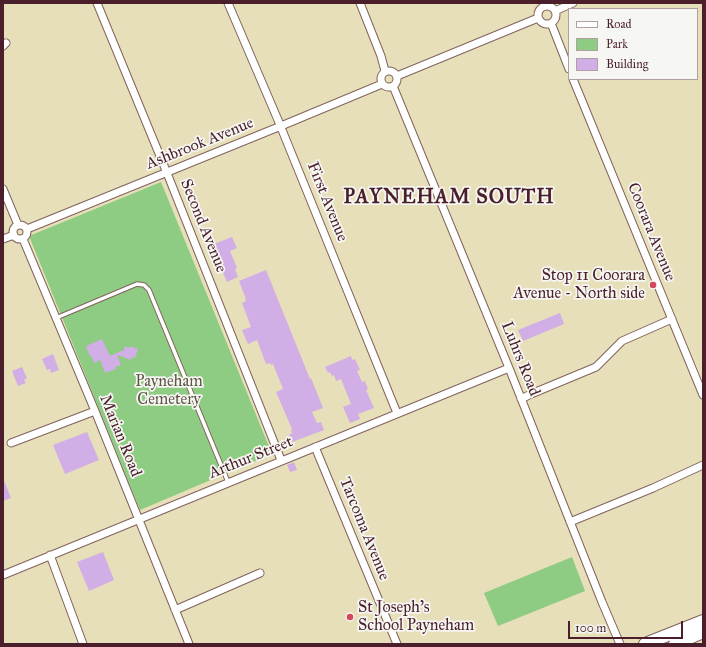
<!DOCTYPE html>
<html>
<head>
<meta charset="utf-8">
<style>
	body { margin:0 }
	#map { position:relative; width:706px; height:647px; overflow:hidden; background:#e7dfb9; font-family:"IM FELL Great Primer",serif }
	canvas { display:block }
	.frame { position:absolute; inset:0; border:4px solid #4a1f2b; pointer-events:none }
	.legend { position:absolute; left:568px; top:8px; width:130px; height:72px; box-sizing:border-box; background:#f6f6f2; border:1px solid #b1a0a2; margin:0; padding:5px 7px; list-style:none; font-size:12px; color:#4a1f2b }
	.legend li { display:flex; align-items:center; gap:8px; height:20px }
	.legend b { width:20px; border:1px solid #b1a0a2 }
	.scale { position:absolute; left:568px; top:621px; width:115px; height:18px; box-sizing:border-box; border:2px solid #4a1f2b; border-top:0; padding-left:5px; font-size:12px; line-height:14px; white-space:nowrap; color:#4a1f2b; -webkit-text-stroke:3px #f6f6f2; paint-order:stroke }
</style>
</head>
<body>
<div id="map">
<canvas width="706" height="647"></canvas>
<div class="frame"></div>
<ul class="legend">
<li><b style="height:5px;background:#fff"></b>Road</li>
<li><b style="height:11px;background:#8dcc82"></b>Park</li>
<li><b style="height:11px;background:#d1aee6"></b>Building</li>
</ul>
<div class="scale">100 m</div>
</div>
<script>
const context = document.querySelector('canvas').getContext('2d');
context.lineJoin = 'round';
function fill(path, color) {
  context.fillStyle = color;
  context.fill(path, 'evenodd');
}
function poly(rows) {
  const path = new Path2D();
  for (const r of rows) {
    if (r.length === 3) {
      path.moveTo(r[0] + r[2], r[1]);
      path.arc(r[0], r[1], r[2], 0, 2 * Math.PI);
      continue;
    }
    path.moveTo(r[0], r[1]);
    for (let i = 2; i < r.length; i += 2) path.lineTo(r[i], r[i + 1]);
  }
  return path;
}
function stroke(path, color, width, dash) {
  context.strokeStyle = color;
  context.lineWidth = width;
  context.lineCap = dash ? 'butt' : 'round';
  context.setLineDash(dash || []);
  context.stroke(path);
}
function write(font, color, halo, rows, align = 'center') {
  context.font = font + ' "IM FELL Great Primer",serif';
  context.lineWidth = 3.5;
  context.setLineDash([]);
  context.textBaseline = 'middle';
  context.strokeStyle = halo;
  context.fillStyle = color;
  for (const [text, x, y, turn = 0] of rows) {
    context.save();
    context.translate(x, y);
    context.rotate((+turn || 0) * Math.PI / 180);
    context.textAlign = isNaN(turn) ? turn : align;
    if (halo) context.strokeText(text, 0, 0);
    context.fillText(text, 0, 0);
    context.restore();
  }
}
fill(poly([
	[161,182,272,454,140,510,29,236],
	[572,557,585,591,498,626,484,593]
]), '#8dcc82');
fill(poly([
	[232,237,237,248,230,251,237,268,235,269,238,277,227,282,211,245],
	[266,270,310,379,311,378,323,408,312,412,317,423,321,422,324,430,292,442,289,435,292,433,291,430,292,429,276,392,283,389,273,364,271,365,270,363,266,364,257,340,248,344,242,330,251,327,242,303,246,301,245,299,246,299,239,281],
	[560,313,564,324,523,341,518,330],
	[102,339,110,356,124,350,125,346,129,348,130,346,138,349,135,358,132,357,131,360,117,355,121,365,115,367,116,369,105,373,100,360,94,363,91,355,89,355,86,346],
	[53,354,59,370,51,373,50,369,47,370,42,359],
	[351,356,352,360,355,359,360,370,357,371,362,382,365,381,368,389,366,390,374,408,358,414,360,419,350,423,343,407,351,404,341,379,336,381,334,375,332,376,330,372,328,373,325,367],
	[22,367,27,378,24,380,26,383,18,386,12,371],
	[87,432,99,460,65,474,53,445],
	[294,462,297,470,290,472,287,465],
	[3,478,11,498,3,501],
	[103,552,114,580,89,591,77,562]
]), '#d1aee6');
const service = poly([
	[56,318,137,284,144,285,149,290,228,482]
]);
const minor = poly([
	[97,3,167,173,281,460],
	[228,3,278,120,397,413],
	[360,3,381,56,385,71],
	[547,15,9],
	[555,11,573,3],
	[551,23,569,69],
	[3,46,6,43],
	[389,79,8],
	[397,76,538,18],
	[573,79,703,395],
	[393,86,509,368,602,602,620,644],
	[3,189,18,225],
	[20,232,7],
	[27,229,281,126,382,84],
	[3,239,14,235],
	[23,239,95,411,189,644],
	[521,399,531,394,596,367,622,341,672,319],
	[11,443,95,411],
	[315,447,397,644],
	[570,522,653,488,703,465],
	[50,555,83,644],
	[3,575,509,368],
	[175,610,260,573]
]);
const trunk = poly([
	[645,644,703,621],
	[675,644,703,632]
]);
stroke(service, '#81625d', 5.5);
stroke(minor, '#81625d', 9);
stroke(trunk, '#81625d', 14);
stroke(service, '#fff', 3.5);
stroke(minor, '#fff', 7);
stroke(trunk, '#fff', 12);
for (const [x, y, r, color] of [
	[653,285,4,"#d1495b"],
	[350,617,4,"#d1495b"]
]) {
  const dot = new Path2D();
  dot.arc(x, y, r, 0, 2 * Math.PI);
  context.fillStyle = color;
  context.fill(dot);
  stroke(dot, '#f6f6f2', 1.5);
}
write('16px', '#4a1f2b', '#f6f6f2', [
	["Ashbrook Avenue",200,144,-22],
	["First Avenue",327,202,68],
	["Second Avenue",203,226,68],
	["Coorara Avenue",651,232,68],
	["Luhrs Road",520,359,68],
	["Marian Road",120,436,68],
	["Arthur Street",251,458,-22],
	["Tarcoma Avenue",364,529,68]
]);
write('16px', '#4a1f2b', '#f6f6f2', [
	["Stop 11 Coorara",645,276],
	["Avenue - North side",645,294],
	["St Joseph's",358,608,"left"],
	["School Payneham",358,626,"left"]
], 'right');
write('16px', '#5e5345', '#f6f6f2', [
	["Payneham",169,382],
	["Cemetery",169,400]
]);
context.letterSpacing = '1px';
write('bold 20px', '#4a1f2b', '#f6f6f2', [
	["PAYNEHAM SOUTH",449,198]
]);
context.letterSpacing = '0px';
</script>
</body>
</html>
